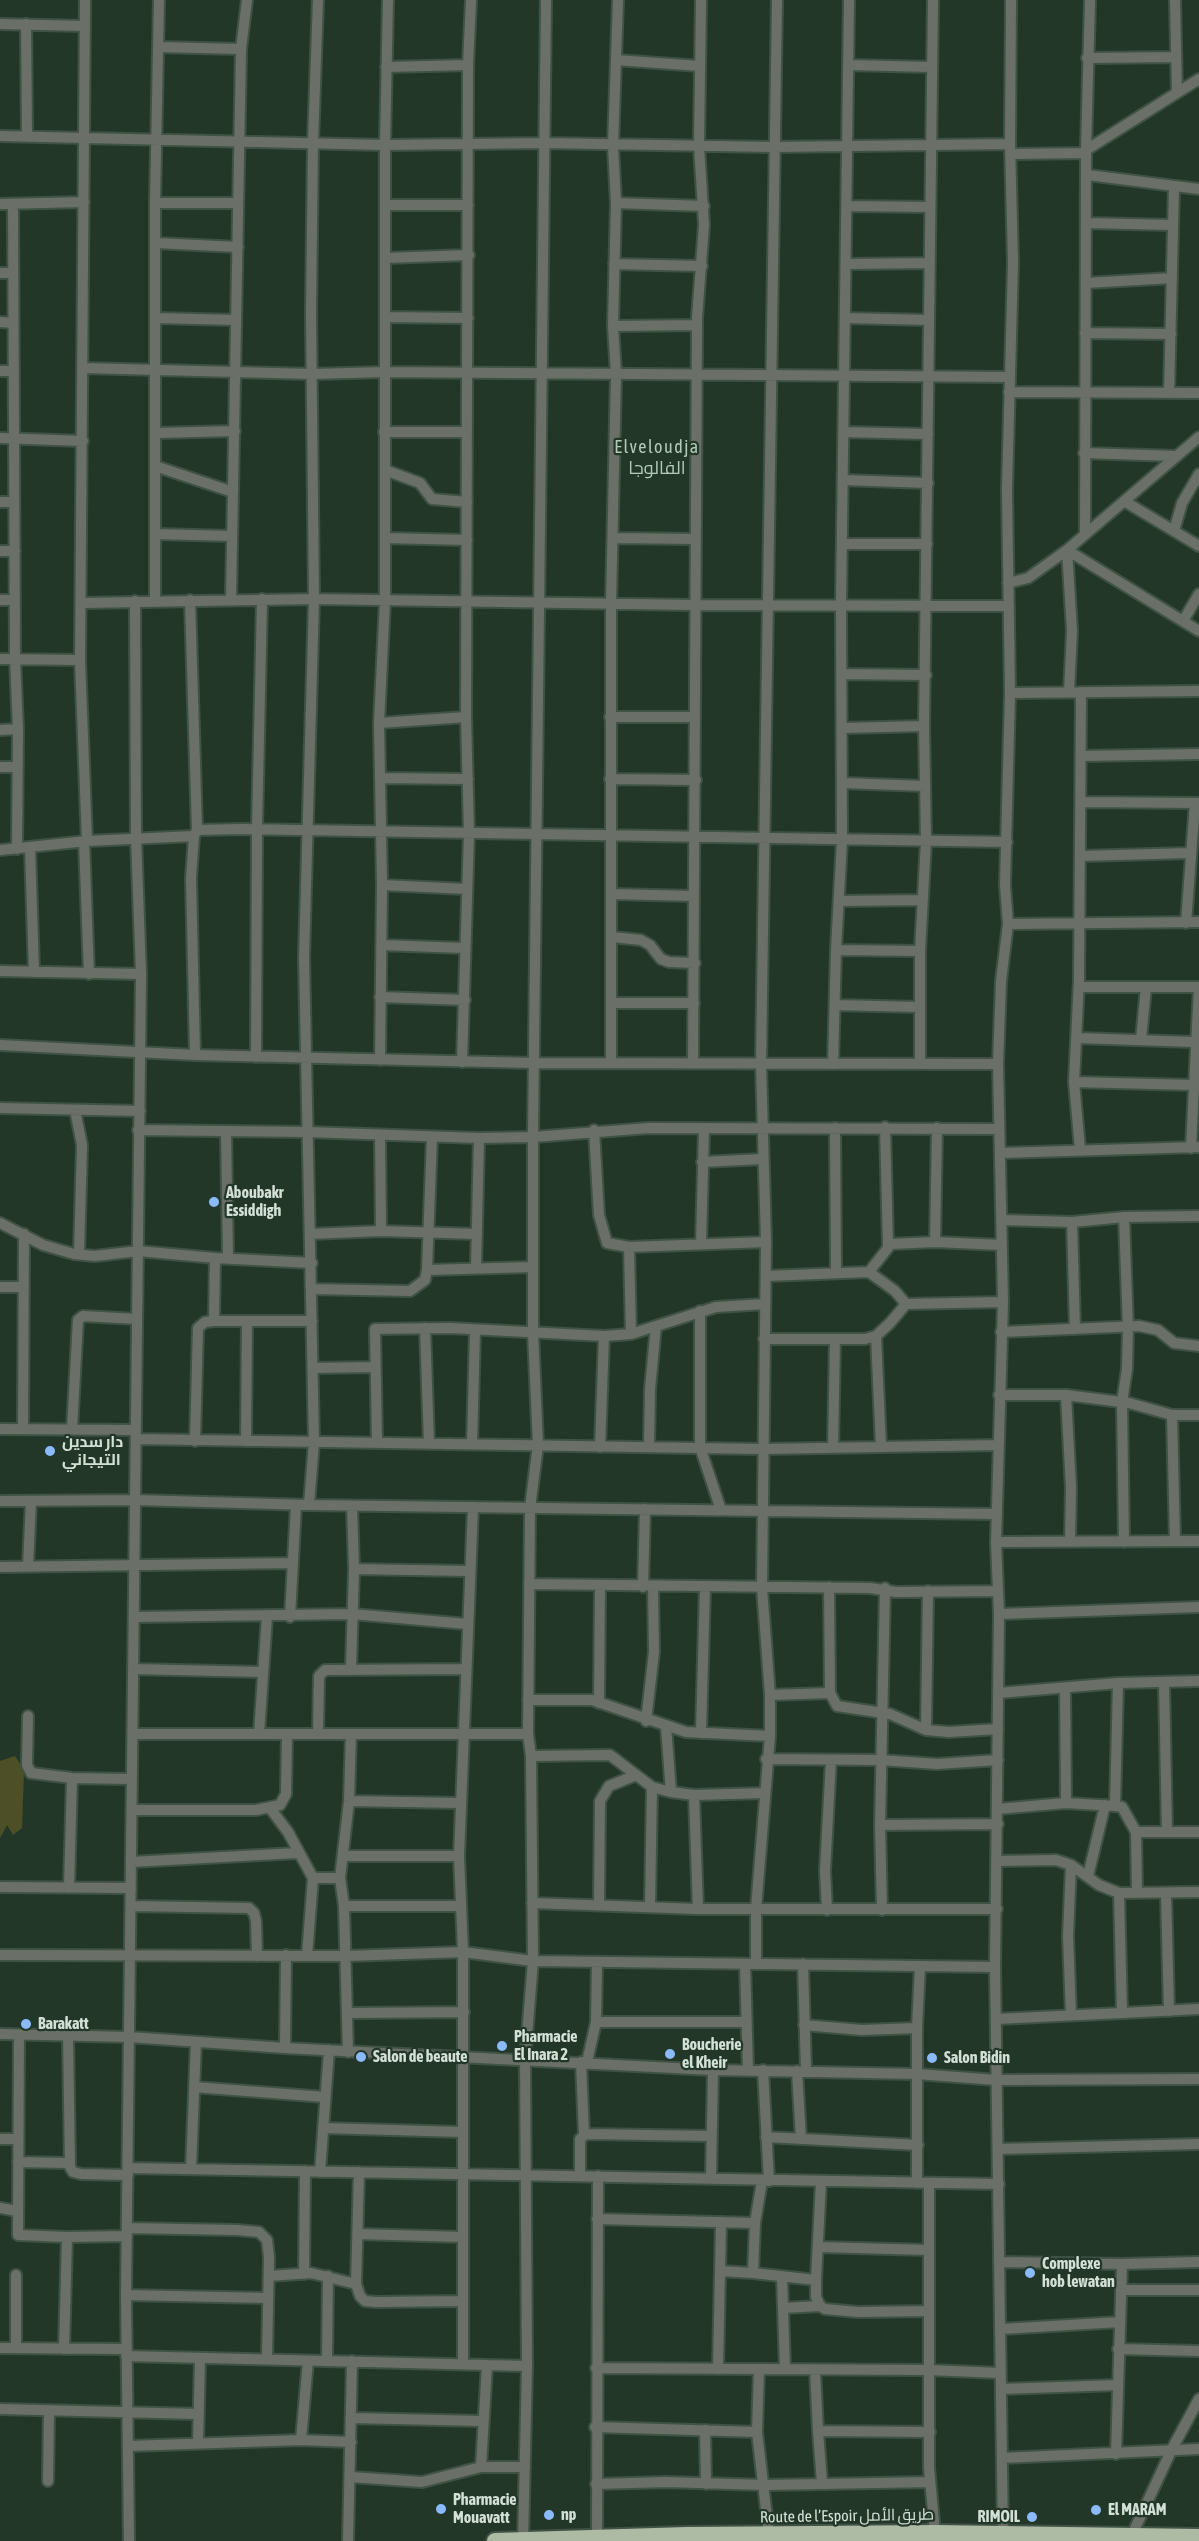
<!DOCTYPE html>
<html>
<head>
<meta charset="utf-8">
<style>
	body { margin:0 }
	canvas { display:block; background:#233729 }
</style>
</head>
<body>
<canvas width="1199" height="2541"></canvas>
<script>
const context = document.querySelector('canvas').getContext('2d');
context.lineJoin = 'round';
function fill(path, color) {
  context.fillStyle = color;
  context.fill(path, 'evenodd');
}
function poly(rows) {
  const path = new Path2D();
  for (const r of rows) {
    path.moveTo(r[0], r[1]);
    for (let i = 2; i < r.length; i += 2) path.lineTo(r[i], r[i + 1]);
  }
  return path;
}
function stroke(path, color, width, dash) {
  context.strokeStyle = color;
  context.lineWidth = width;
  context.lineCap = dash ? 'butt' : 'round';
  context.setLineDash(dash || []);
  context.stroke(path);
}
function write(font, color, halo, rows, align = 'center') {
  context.font = font + ' "Asap Condensed",Cairo,sans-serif';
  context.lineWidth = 4.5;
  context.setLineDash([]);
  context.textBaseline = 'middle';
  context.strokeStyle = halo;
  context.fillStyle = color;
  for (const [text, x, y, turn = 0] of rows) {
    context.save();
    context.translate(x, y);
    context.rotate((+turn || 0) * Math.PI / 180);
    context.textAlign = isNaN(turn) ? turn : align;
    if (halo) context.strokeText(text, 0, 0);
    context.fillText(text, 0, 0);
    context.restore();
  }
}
fill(poly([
	[15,1756,24,1770,22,1828,13,1835,7,1825,0,1838,0,1761]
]), '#4d5027');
const minor = poly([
	[85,0,80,660,87,841],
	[1175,0,1177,93],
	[0,24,85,26],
	[26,24,27,136],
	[158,47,241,49],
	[1087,58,1176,57],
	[616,60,700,66],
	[848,65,932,67],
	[386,67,468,65],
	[0,136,385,145,544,143,772,147,1010,144],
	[1086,150,1090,0],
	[1010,154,1086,153],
	[1088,175,1199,189],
	[155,203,238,203],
	[616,203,704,206],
	[0,204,84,202],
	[13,204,15,658,18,729,17,849],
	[385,205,468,205],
	[848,206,930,207],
	[1087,223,1173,225],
	[156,243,238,247],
	[385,258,469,255],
	[614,264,702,266],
	[847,264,930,263],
	[0,273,13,273],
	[1086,283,1172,278],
	[385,317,468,318],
	[155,318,236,320],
	[846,318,929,320],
	[0,322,13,323],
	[613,326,697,325],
	[1085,333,1171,334],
	[84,368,312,374,385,372,1010,377],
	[0,371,14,371],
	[1009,392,1199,393],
	[1169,393,1174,186],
	[384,432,467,432],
	[844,432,928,434],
	[155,433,235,431],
	[0,438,83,441],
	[1084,453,1176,456],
	[155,466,233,492],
	[385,470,420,483,432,499,467,502],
	[843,480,928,483],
	[1124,501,1199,546],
	[0,502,14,502],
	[1174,531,1182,503,1199,474],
	[155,534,232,536],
	[1085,534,1086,150,1199,79],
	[385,538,467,540],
	[614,538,696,539],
	[842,544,927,544],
	[0,551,15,551],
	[1008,583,1028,578,1067,550,1199,437],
	[231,599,241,49,247,0],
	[0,600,15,600],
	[190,600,197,830],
	[155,601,155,203,159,0],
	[81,603,314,599,694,605,1009,606],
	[1183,621,1199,594],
	[0,659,80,660],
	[842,674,926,675],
	[1069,692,1072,631,1067,550,1199,631],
	[1010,693,1199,691],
	[610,717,695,717],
	[379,723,466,717],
	[843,728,924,726],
	[0,730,18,729],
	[1081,756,1199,754],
	[0,767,18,767],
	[380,778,468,779],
	[610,779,696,780],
	[843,783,925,786],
	[1082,802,1199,803],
	[194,836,191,878,195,1055],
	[84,841,89,974],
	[30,848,34,972],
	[0,850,87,841,194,836,197,830,241,829,1007,842],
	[1081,856,1189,853],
	[382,885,467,889],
	[611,894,694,896],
	[839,901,922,900],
	[1186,923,1195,803],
	[1008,924,1199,922],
	[612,937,641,940,650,945,661,959,669,962,695,963],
	[381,945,464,948],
	[836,950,920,951],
	[0,971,141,974],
	[1079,987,1199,987],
	[380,997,465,1000],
	[612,1003,694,1003],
	[835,1005,919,1007],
	[1078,1038,1194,1042],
	[1141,1040,1146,987],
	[0,1045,195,1055,534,1063,998,1064],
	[256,1057,257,829,262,599],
	[380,1060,382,885,379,723,385,600,385,145,388,0],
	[462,1062,469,833,466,717,468,65,471,0],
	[611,1062,611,604,616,374,613,326,616,203,613,146,618,0],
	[693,1063,697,318,704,225,699,146,701,0],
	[833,1064,836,950,842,840,841,605,849,0],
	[920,1064,920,951,926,841,924,726,933,0],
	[1074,1082,1193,1085],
	[0,1108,140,1111],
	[75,1110,82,1145,79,1254],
	[885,1127,888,1245],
	[835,1128,836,1271],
	[138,1130,308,1132,479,1138,533,1137,649,1128,998,1129],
	[594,1130,599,1215,607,1243,629,1247,766,1242],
	[226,1132,228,1258],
	[380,1135,381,1231],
	[1191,1148,1199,987],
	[1080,1149,1074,1082,1079,980,1081,692],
	[1000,1153,1199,1147],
	[702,1162,763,1159],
	[1003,1220,1072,1222,1124,1217,1199,1216],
	[1072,1222,1075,1329],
	[0,1223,43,1245,74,1254,95,1256,138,1251,215,1258],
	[310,1234,381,1231,477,1234],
	[935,1242,937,1128],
	[701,1243,704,1129],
	[629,1247,631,1334],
	[476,1268,479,1138],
	[427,1270,432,1137],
	[869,1272,895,1291,906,1304],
	[766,1276,869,1272,891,1244,935,1242,1002,1245],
	[0,1287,24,1287],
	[312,1289,410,1291,425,1280,427,1270,532,1267],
	[700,1311,700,1447,721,1510],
	[214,1321,215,1258,312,1263],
	[425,1328,429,1443],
	[1001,1332,1139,1326,1158,1330,1174,1343,1199,1346],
	[876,1336,881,1447],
	[764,1339,865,1339,876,1336,890,1323,906,1304,1003,1302],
	[313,1368,375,1367],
	[999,1395,1066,1395,1129,1403,1172,1415,1199,1415],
	[1066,1395,1071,1488,1070,1542],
	[1172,1415,1175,1541],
	[0,1429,136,1430],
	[23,1429,24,1234],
	[72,1429,78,1320,83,1316,137,1319],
	[136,1439,762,1449,998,1445],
	[195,1441,198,1328,205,1322,214,1321,312,1321],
	[246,1441,247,1321],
	[377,1442,375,1329,450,1328,604,1336,631,1334,716,1307,765,1304],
	[472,1444,475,1330],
	[600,1447,604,1336],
	[649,1447,650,1389,656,1326],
	[833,1448,835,1339],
	[0,1501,136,1500,309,1505,997,1514],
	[309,1505,314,1442,304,958,314,599,311,313,313,142,318,0],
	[996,1542,1199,1541],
	[1124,1542,1122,1402,1127,1369,1128,1328,1124,1217],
	[28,1566,31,1501],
	[0,1567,293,1563],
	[354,1569,470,1571],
	[529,1584,870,1588,896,1592,996,1591],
	[643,1587,645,1509],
	[829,1587,830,1693],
	[999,1614,1199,1607],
	[134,1617,352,1614,467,1624],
	[290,1617,296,1505],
	[351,1668,354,1569,352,1506],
	[133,1669,263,1672],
	[1118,1683,1115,1806,1122,1807,1136,1832,1199,1832],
	[1164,1683,1167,1832],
	[1065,1688,1066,1803],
	[998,1693,1118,1683,1199,1681],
	[770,1695,830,1693,837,1706,890,1714,926,1730,949,1732,998,1729],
	[528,1700,592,1700,686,1732,770,1736],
	[599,1703,600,1586],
	[28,1716,27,1765,31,1773,72,1778,131,1779],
	[646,1721,654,1652,653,1587],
	[666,1726,671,1792],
	[926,1730,928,1591],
	[701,1733,705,1587],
	[133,1734,528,1734],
	[259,1734,267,1616],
	[318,1734,319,1676,325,1670,466,1669],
	[531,1756,610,1755,652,1787,671,1792,694,1795,765,1793],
	[766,1759,881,1760,937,1764,998,1760],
	[694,1795,698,1909],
	[349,1801,460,1803],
	[270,1808,288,1832,313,1878,307,1956],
	[997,1809,1066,1803,1115,1806],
	[132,1810,256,1810,280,1805,286,1794,287,1734],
	[880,1825,998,1824],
	[1136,1832,1137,1891],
	[343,1856,459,1856],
	[996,1861,1056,1860,1071,1865,1099,1885,1119,1893,1199,1892],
	[131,1862,297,1853],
	[1088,1876,1105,1805],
	[313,1878,340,1878],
	[0,1887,131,1888],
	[69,1888,72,1778],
	[1119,1893,1122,2013,1199,2009],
	[1166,1893,1169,2011],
	[532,1903,698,1909,997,1909],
	[599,1905,600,1801,609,1786,634,1776],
	[131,1906,249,1908,254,1913,256,1921,257,1956],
	[344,1906,460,1906],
	[650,1906,652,1787],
	[827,1910,825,1871,831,1760],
	[882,1910,880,1825,885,1588],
	[0,1955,346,1956,463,1952,533,1961,995,1967],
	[745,1964,748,2070],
	[756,1964,756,1909,770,1736,770,1695,762,1588,766,1242,761,1064,777,0],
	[803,1964,806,2071],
	[348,2013,464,2012],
	[1071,2015,1068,1936,1071,1865],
	[996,2019,1122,2013],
	[596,2022,745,2022],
	[804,2025,862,2030,917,2028],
	[0,2034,129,2037,285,2048,713,2070,917,2074,997,2080,1199,2079],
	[19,2035,18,2235,67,2237],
	[68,2035,70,2167,73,2172,81,2174,128,2175],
	[285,2048,286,1955],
	[348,2052,344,1906,340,1878,349,1801,351,1734],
	[581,2062,584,2135],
	[587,2062,596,2022,597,1962],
	[763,2070,769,2181],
	[797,2071,801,2139],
	[194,2087,325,2097],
	[323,2128,462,2132],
	[766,2137,918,2145],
	[0,2139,18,2139],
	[998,2149,1199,2144],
	[18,2162,68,2163],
	[128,2168,999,2184],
	[191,2169,196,2042],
	[320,2172,329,2050],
	[359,2172,356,2284,360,2296,365,2301,376,2302,463,2301],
	[580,2176,580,2139,586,2134,711,2136],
	[711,2177,713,2070],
	[762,2181,755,2223,753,2273,816,2280],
	[821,2181,816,2280,816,2297,820,2306,825,2309,858,2312,928,2311],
	[917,2183,917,2028,920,1966],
	[929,2184,929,2468,935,2533],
	[0,2208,17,2211],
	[597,2219,755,2223],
	[127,2228,237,2230,259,2232,267,2240,269,2257,267,2359],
	[358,2234,463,2237],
	[818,2247,929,2250],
	[1001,2262,1122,2264,1199,2262],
	[720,2271,753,2273],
	[304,2274,305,2171],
	[269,2276,311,2273,356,2284],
	[782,2278,785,2369],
	[1121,2290,1199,2290],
	[126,2295,268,2298],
	[783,2308,820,2306],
	[1001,2329,1120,2322],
	[0,2348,127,2349],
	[16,2348,16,2275],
	[64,2349,67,2237,127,2236],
	[1118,2349,1199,2351],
	[126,2356,527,2366],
	[327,2361,328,2276],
	[463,2363,463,1952,459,1856,473,1507],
	[596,2368,929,2370,1000,2373],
	[718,2369,721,2222],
	[759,2369,757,2432,769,2535],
	[815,2370,818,2431,930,2432],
	[1001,2389,1118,2385],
	[0,2409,198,2414],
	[352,2418,482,2421],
	[595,2427,757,2432],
	[705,2430,706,2484],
	[818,2431,822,2483],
	[301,2440,308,2361],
	[198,2443,200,2359],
	[129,2446,301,2440,351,2442],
	[1116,2454,1122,2264],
	[1002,2458,1199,2449],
	[481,2467,487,2365],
	[351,2477,422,2482,481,2467,525,2467],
	[48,2481,49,2411],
	[596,2484,666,2482,765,2485,930,2482],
	[1131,2537,1172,2449,1199,2399],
	[1003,2538,995,1967,999,1614,996,1542,1003,1302,998,1064,1001,981,1008,924,1005,885,1010,693,1007,489,1013,262,1010,144,1011,0],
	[597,2540,598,2176],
	[129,2541,126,2295,141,974,136,837,135,601],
	[348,2541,352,2361],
	[523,2541,527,2366,525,2060,533,1961,531,1756,528,1734,530,1508,538,1445,533,1333,533,1137,546,0]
]);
const trunk = poly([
	[495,2541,687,2535,935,2533,1199,2537]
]);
stroke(minor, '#3f5245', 14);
stroke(trunk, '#3f5245', 20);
stroke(minor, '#6a7067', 10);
stroke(trunk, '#adbaa4', 16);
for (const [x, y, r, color] of [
	[214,1202,6,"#8bbafc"],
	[50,1451,6,"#8bbafc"],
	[26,2024,6,"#8bbafc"],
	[502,2046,6,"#8bbafc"],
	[670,2054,6,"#8bbafc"],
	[361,2057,6,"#8bbafc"],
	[932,2058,6,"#8bbafc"],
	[1030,2273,6,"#8bbafc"],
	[441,2509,6,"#8bbafc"],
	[1096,2510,6,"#8bbafc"],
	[549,2515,6,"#8bbafc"],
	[1032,2517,6,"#8bbafc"]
]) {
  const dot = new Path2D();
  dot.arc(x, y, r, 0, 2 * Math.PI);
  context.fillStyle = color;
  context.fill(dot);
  stroke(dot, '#233729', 2);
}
write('bold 16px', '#d3e0d6', '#233729', [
	["Aboubakr",226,1193],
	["Essiddigh",226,1211],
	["دار سدين",62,1442],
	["التيجاني",62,1460],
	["Barakatt",38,2024],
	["Pharmacie",514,2037],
	["El Inara 2",514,2055],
	["Boucherie",682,2045],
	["el Kheir",682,2063],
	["Salon de beaute",373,2057],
	["Salon Bidin",944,2058],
	["Complexe",1042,2264],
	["hob lewatan",1042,2282],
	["Pharmacie",453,2500],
	["Mouavatt",453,2518],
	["El MARAM",1108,2510],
	["np",561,2515],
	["RIMOIL",1020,2517,"right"]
], 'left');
write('16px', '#d3e0d6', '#233729', [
	["Route de l’Espoir طريق الأمل",847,2516,-1]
]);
context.letterSpacing = '1.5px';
write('18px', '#b2cab9', '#233729', [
	["Elveloudja",657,447],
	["الفالوجا",657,468]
]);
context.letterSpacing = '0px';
</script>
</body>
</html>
